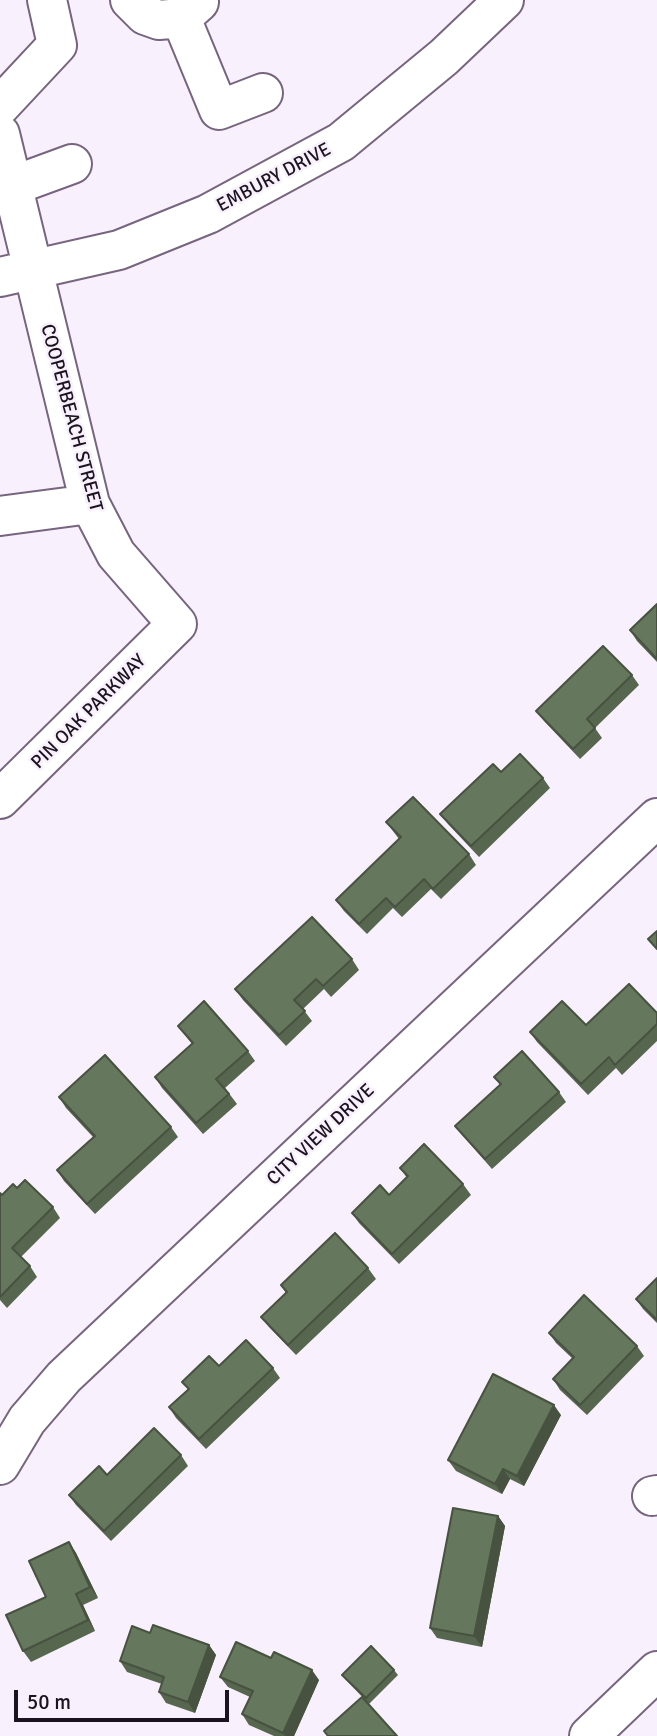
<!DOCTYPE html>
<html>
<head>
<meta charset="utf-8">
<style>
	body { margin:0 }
	#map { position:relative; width:657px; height:1736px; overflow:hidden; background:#f8f0fc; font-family:Signika,sans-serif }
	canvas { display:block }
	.scale { position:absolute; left:14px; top:1690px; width:215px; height:32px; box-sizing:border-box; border:4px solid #1b141e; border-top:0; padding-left:9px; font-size:21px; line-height:24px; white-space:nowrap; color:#1b141e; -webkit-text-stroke:5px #f8f0fc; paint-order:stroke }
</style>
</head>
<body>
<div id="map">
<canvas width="657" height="1736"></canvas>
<div class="scale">50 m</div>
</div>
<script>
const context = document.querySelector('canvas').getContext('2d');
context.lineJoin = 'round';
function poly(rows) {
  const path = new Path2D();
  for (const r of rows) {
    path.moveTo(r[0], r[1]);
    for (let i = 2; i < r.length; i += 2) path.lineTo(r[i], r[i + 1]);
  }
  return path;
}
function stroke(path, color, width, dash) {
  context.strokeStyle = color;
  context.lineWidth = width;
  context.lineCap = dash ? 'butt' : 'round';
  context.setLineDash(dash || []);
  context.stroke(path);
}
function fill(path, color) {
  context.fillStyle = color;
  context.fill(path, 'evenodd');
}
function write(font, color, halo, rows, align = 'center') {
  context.font = font + ' Signika,sans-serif';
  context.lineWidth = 5;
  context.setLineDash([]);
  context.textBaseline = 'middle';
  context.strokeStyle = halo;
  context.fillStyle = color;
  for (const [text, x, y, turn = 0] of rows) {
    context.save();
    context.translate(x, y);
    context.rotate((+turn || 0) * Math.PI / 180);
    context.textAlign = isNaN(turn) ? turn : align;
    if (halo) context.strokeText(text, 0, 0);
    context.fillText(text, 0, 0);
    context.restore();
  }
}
const minor = poly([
	[130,0,145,15,159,20,181,18,199,2],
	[181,18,219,110,263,93],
	[0,106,57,45,47,0],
	[0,134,90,504,116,554,177,624,0,799],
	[12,186,72,164],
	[0,277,119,250,208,214,341,142,444,57,504,0],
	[0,516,90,504],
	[0,1465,27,1420,64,1377,657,818],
	[652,1496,657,1495]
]);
const major = poly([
	[589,1736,657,1671]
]);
stroke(minor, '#77657f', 42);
stroke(major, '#77657f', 42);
stroke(minor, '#fff', 38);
stroke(major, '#fff', 38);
fill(poly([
	[657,604,657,662,637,641,630,630],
	[632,675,639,685,595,728,602,738,580,759,544,721,536,711],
	[501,772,543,778,550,788,479,857,448,824,440,814],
	[386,822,469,854,476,865,441,899,431,889,402,917,393,908,367,934,344,911,336,900,399,839],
	[352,959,359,970,331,997,324,989,303,1009,312,1021,286,1046,243,1000,235,989],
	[657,1013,657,1041,622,1075,616,1068,588,1095,537,1042,530,1032,586,1025],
	[178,1026,248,1051,255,1061,225,1088,237,1104,203,1134,162,1088,155,1077,192,1044],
	[494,1077,559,1092,566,1102,492,1169,463,1136,455,1126,500,1085],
	[59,1097,171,1127,178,1137,95,1214,64,1181,57,1170,93,1137,66,1108],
	[400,1168,463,1184,471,1195,399,1264,359,1223,352,1213,389,1195,407,1178],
	[17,1188,53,1207,60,1218,21,1257,30,1266,37,1277,7,1308,0,1300,0,1193,2,1195],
	[368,1268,376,1279,296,1355,269,1327,261,1317,286,1293,281,1285],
	[657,1278,657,1323,643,1309,636,1299],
	[549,1333,637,1346,644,1356,587,1415,560,1390,553,1379,573,1359,556,1343],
	[219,1366,273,1368,280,1378,206,1449,176,1418,169,1407,188,1389,182,1382],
	[561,1415,524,1486,510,1479,502,1494,456,1471,448,1460],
	[181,1455,188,1466,111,1541,76,1505,69,1495,107,1475],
	[498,1516,505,1526,482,1647,437,1638,430,1628],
	[69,1542,76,1553,98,1598,83,1605,95,1631,31,1662,23,1651],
	[150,1633,209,1645,216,1655,195,1713,166,1703,159,1692,162,1684,127,1672,120,1661],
	[271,1658,319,1680,294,1736,274,1736,249,1725,242,1714,250,1697,228,1687,220,1677],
	[394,1670,398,1675,369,1704,346,1680,342,1675]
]), '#57664f');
fill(poly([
	[554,1405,561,1415,524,1486,517,1476],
	[503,1469,510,1479,502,1494,495,1484],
	[498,1516,505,1526,482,1647,474,1636],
	[69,1542,76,1553,98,1598,90,1587],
	[76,1594,83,1605,95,1631,88,1620],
	[209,1645,216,1655,195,1713,188,1702],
	[312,1670,319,1680,294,1736,285,1736,283,1733]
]), '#475340');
const building = poly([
	[657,604,657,659,630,630,657,604],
	[603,646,632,675,587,719,595,728,573,749,536,711,603,646],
	[520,754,543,778,471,846,440,814,493,764,501,772,520,754],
	[413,797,469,854,433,889,424,879,395,907,386,898,359,924,336,900,401,837,386,822,413,797],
	[312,917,352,959,323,986,316,979,294,1000,305,1011,279,1035,235,989,312,917],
	[657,931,657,949,648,939,657,931],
	[629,984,657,1013,657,1024,615,1065,609,1057,581,1084,530,1032,562,1001,586,1025,629,984],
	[204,1001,248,1051,216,1079,229,1094,196,1123,155,1077,193,1043,178,1026,204,1001],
	[522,1051,559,1092,485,1159,455,1126,501,1084,494,1077,522,1051],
	[105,1055,171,1127,87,1204,57,1170,95,1136,59,1097,105,1055],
	[424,1144,463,1184,392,1254,352,1213,380,1185,389,1195,408,1176,400,1168,424,1144],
	[25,1180,53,1207,12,1248,30,1266,0,1297,0,1193,2,1195,13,1184,17,1188,25,1180],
	[335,1233,368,1268,288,1345,261,1317,287,1292,281,1285,335,1233],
	[657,1278,657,1320,636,1299,657,1278],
	[584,1295,637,1346,580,1405,553,1379,574,1357,549,1333,584,1295],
	[246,1340,273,1368,199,1439,169,1407,189,1389,182,1382,209,1356,219,1366,246,1340],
	[493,1374,554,1405,517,1476,503,1469,495,1484,448,1460,493,1374],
	[154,1428,181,1455,104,1531,69,1495,99,1466,107,1475,154,1428],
	[453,1508,498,1516,474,1636,430,1628,453,1508],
	[69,1542,90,1587,76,1594,88,1620,23,1651,6,1615,46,1597,29,1561,69,1542],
	[153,1625,209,1645,188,1702,159,1692,164,1677,120,1661,132,1626,150,1633,153,1625],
	[236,1642,271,1658,274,1652,312,1670,283,1733,242,1714,253,1691,220,1677,236,1642],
	[371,1646,394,1670,366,1698,342,1675,371,1646],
	[362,1697,397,1736,328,1736,324,1731,362,1697]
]);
fill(building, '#65775c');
stroke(building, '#475340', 2);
write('19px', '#1b141e', '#f8f0fc', [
	["EMBURY DRIVE",274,178,-28],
	["COOPERBEACH STREET",71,418,75],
	["PIN OAK PARKWAY",89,712,-45],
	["CITY VIEW DRIVE",321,1135,-43]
]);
</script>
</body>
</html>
